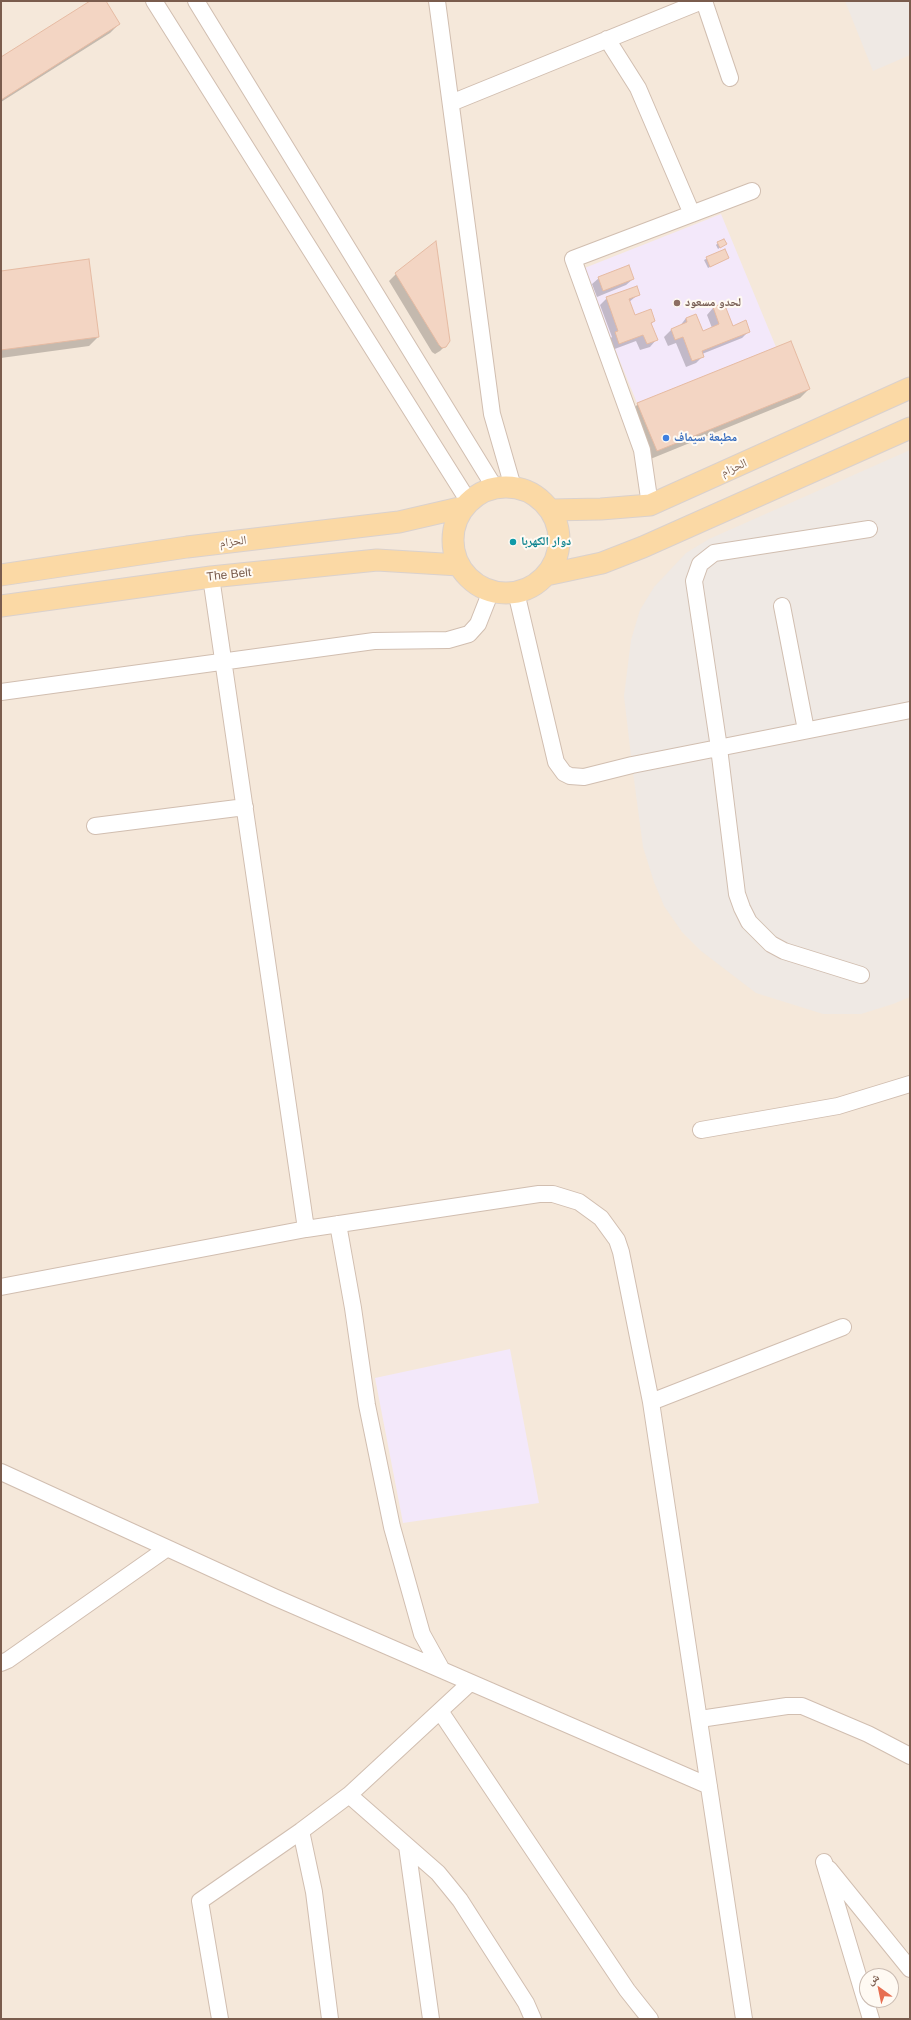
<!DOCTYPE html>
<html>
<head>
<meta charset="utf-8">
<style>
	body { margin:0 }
	#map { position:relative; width:911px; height:2020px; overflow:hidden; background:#fdf6ec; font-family:Arial,"Noto Naskh Arabic",sans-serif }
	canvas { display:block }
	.frame { position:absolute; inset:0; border:2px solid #7a5c4d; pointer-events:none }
	.north { position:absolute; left:859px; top:1968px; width:40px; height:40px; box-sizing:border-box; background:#fffaf3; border:1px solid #cabbb1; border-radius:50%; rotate:327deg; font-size:11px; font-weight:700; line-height:16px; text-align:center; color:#7a5c4d }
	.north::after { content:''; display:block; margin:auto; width:14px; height:18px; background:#e76f51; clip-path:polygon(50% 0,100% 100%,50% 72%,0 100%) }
</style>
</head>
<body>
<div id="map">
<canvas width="911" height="2020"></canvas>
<div class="frame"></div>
<div class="north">ش</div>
</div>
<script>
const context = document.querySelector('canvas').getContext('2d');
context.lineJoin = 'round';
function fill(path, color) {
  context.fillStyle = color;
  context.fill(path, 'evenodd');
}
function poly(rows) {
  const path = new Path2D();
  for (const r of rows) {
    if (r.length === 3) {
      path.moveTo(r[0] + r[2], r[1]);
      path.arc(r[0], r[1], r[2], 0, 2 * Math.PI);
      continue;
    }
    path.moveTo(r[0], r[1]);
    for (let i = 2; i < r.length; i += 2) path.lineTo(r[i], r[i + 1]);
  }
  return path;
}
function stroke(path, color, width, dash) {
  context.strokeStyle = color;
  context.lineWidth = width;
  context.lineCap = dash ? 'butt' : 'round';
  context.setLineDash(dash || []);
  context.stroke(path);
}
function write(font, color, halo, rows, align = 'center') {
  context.font = font + ' Arial,"Noto Naskh Arabic",sans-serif';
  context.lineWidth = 4;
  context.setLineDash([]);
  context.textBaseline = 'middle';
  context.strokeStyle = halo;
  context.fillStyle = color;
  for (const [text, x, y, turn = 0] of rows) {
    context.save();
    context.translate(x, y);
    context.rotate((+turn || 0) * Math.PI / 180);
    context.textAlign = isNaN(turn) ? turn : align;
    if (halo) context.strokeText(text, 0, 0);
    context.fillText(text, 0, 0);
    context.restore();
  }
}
fill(poly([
	[1,1,910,1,910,2019,1,2019],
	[867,1976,891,1976,891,2000,867,2000]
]), '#f5e8da');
fill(poly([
	[845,1,910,1,910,55,873,71],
	[910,450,910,997,893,1004,861,1014,823,1014,756,993,701,951,682,932,664,906,654,882,643,847,632,765,624,696,631,640,640,610,654,587,686,553,709,539]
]), '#efe9e4');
fill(poly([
	[721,214,776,347,637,403,582,269],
	[510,1349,539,1503,403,1523,375,1378]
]), '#f3e8fa');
fill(poly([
	[92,1,105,1,119,24,110,33,1,102,1,59],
	[718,243,725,244,718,249,716,245],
	[724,250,728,258,708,268,704,260],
	[1,272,98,337,89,346,1,358],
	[396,274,447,344,440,351,435,354,432,352,389,281],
	[599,278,633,279,626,285,597,297,592,284],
	[639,294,629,302,635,317,654,321,651,324,656,340,650,347,640,350,636,341,612,350,608,340,612,337,600,305,607,298],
	[723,304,733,327,749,331,742,338,702,354,703,356,696,363,686,367,676,343,668,346,664,337,671,330,680,326,686,318,702,332,712,328,707,315,713,308],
	[809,389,800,398,648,460,629,413,638,404]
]), '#0003');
const building = poly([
	[90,1,106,1,120,24,1,100,1,57,90,1],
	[724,239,727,244,720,248,717,242,724,239],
	[436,241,450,341,446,347,442,348,439,345,395,273,436,241],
	[725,249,729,258,710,267,706,257,725,249],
	[89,259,99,337,1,350,1,271,89,259],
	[629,265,634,279,603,291,598,277,629,265],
	[637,286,640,295,629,299,635,315,651,309,655,321,651,323,658,340,647,344,643,335,619,344,615,332,618,331,606,297,637,286],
	[724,303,733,326,746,320,750,332,702,351,704,357,692,361,683,337,675,340,671,329,687,322,686,318,696,314,703,331,719,324,713,307,724,303],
	[791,341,810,389,657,451,637,403,791,341]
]);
fill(building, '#f3d5c3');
stroke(building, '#e6bba3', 1);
const minor = poly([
	[154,1,469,502],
	[196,1,495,488],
	[437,1,492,414,513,487],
	[704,1,730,78],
	[607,39,638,88,692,214],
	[451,103,702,1],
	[650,505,642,450,573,259,752,191],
	[211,577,306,1229],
	[516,592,556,762,564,773,570,776,584,777,632,765,910,710],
	[782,606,806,730],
	[1,692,374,641,448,640,469,634,478,624,491,591],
	[95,826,245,807],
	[861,975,784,951,771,944,749,922,742,908,737,894,719,748,694,581,700,564,714,553,869,529],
	[701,1130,838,1106,910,1084],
	[338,1224,353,1308,367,1405,392,1527,422,1634,442,1670],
	[1,1287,306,1229,539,1194,553,1194,579,1202,601,1218,617,1240,621,1252,651,1402,744,2019],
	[651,1402,843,1327],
	[1,1472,274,1597,709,1786],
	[1,1663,8,1660,166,1549],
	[440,1711,627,1990,650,2019],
	[700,1719,787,1706,802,1706,868,1734,910,1756],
	[349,1795,438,1873,447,1884,460,1900,526,2003,533,2019],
	[301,1831,314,1892,330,2019],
	[407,1846,431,2019],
	[824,1862,871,2019],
	[829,1869,910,1969],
	[220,2019,200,1901,301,1831,349,1795,470,1683]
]);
const major = poly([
	[506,540,53],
	[550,510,601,509,650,505,910,388],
	[1,575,187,547,399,522,464,507],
	[546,575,602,563,643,547,910,428],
	[1,606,211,577,377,560,459,565]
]);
stroke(minor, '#d1beb0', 18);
stroke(major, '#dad1cd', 23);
stroke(minor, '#fff', 16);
stroke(major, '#fbd9a5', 21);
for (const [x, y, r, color] of [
	[677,303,4,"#8d6e63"],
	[666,438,4,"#3f7fe0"],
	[513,542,4,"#0f9aa8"]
]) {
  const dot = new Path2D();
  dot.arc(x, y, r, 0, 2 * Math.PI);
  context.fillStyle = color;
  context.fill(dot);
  stroke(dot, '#fffaf3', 1.5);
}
write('bold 12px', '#785e54', '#fffaf3', [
	["لحدو مسعود",685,303]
], 'left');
write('bold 12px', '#366cbe', '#fffaf3', [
	["مطبعة سيماف",674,438]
], 'left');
write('12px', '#7a5c4d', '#fffaf3', [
	["الحزام",734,468,-24],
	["الحزام",233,542,-7],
	["The Belt",229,575,-6]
]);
write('bold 12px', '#0d838f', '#fffaf3', [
	["دوار الكهربا",521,542]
], 'left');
</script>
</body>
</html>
